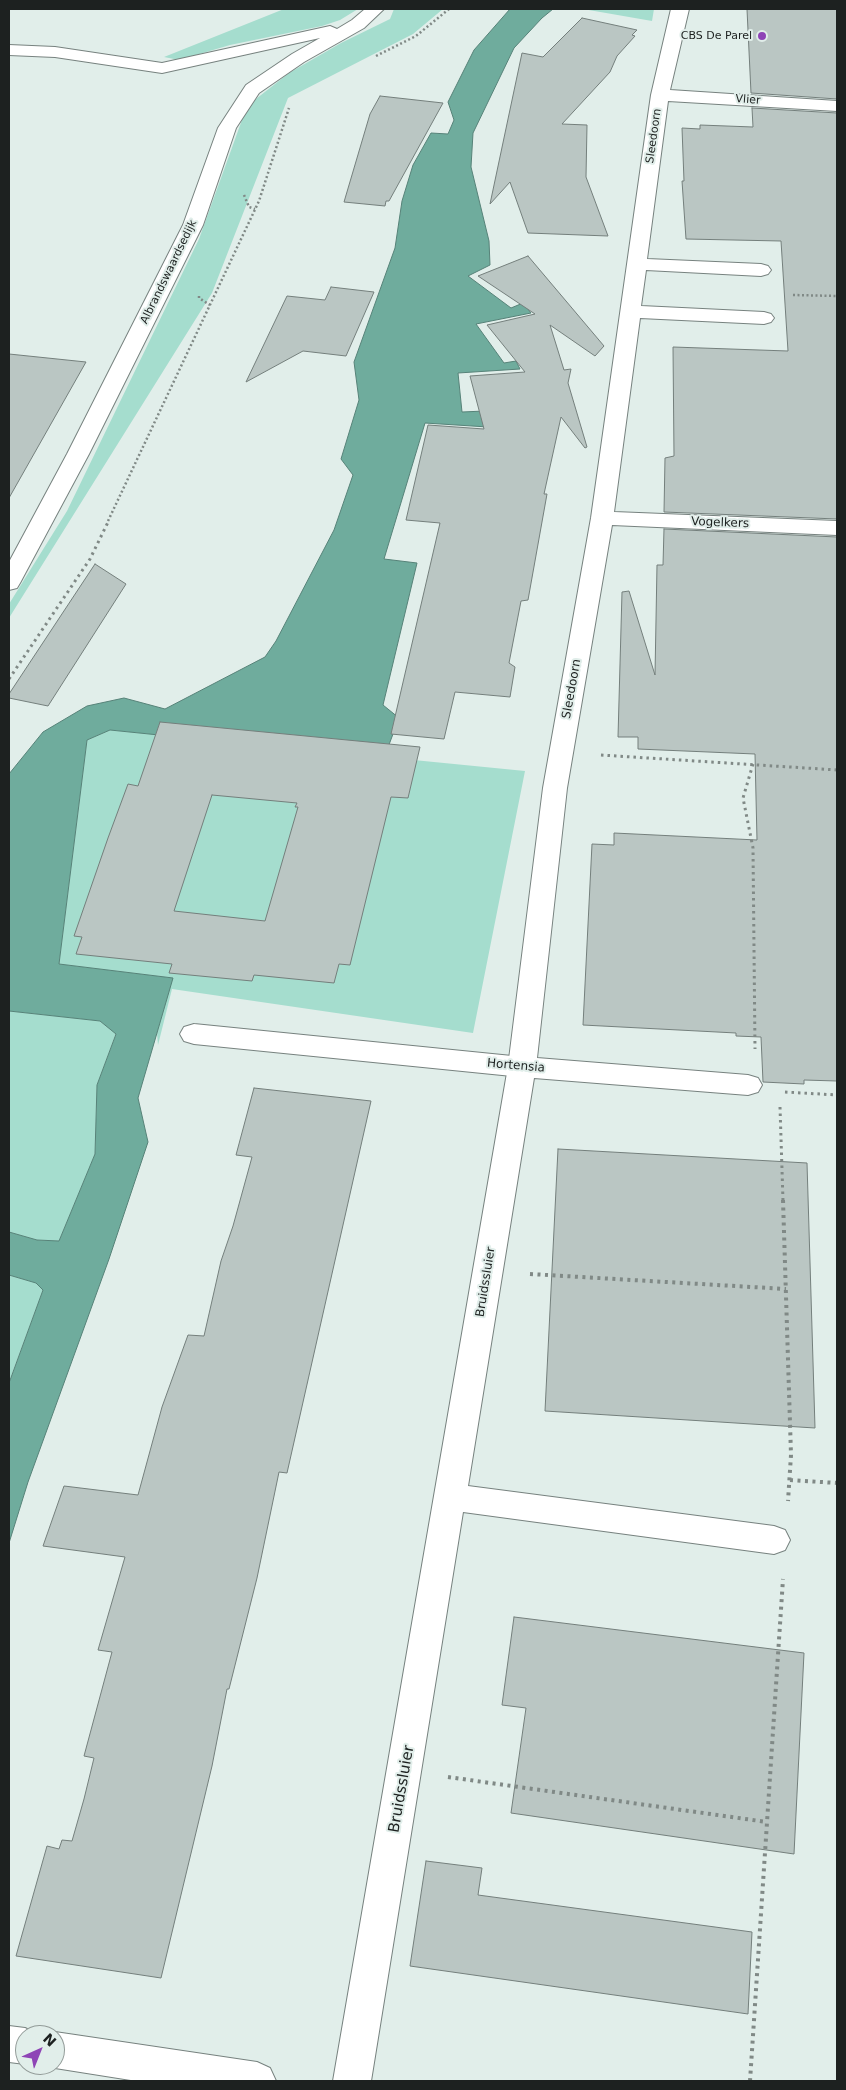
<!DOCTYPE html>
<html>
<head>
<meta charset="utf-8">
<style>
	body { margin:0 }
	#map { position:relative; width:846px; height:2090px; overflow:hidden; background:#e1eeea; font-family:"DejaVu Sans",sans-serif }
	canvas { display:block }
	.frame { position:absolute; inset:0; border:10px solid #1d2120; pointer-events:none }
	.north { position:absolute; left:15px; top:2025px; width:50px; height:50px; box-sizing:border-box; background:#e1eeea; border:1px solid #939c99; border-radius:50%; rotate:44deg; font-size:14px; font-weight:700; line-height:20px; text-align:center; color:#1d2120 }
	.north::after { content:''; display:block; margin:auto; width:18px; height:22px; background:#8e44b6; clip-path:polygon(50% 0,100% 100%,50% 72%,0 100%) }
</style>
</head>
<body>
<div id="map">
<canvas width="846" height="2090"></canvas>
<div class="frame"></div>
<div class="north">N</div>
</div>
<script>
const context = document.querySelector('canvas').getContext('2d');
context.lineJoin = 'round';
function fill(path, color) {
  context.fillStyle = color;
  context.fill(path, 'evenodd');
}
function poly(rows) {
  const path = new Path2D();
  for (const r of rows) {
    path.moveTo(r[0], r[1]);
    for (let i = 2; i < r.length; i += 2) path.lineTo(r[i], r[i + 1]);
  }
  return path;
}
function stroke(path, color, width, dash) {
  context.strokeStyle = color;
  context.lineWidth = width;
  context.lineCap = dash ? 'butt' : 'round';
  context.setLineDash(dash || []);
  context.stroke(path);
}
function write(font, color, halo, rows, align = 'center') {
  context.font = font + ' "DejaVu Sans",sans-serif';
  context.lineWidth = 4;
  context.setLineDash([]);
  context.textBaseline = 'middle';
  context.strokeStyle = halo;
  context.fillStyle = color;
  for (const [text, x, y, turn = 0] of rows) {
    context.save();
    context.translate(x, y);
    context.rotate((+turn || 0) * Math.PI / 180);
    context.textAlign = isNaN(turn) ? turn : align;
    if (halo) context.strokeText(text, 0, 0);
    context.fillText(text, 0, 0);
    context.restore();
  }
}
fill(poly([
	[284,9,358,9,340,20,322,26,230,45,179,60,164,57],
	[394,9,443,9,413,34,288,98,212,293,9,618,9,604,67,511,199,239,247,106,289,73,341,43,390,19],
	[583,9,654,9,652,21],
	[110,730,525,771,473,1033,172,989,158,1045,157,1033,172,978,59,964,87,740],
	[9,1011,100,1021,116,1033,97,1085,95,1154,59,1241,37,1240,9,1232],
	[9,1275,36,1283,43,1290,9,1382]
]), '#a5ddce');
const water = poly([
	[510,9,553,9,542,18,514,48,473,133,471,167,489,241,490,265,468,276,511,308,523,303,531,313,476,324,504,363,516,361,520,369,458,373,462,412,530,409,519,429,425,423,384,559,417,563,383,705,399,718,384,758,110,730,87,740,59,964,173,978,138,1098,148,1142,109,1259,28,1482,9,1543,9,1383,43,1290,36,1283,9,1275,9,1232,37,1240,59,1241,95,1154,97,1085,116,1034,100,1021,9,1011,9,774,43,732,87,706,124,698,165,709,265,657,276,641,334,530,353,475,341,459,359,400,354,362,395,248,402,201,413,165,431,133,448,134,454,120,448,102,474,50,510,9]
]);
fill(water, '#6fac9d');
stroke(water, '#568278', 1);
const building = poly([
	[747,9,837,9,837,99,751,93,747,9],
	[582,18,637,30,632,35,635,36,617,56,610,72,562,124,587,125,586,177,608,236,528,233,510,182,490,204,522,53,543,57,582,18],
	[380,96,443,103,389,201,386,201,385,206,344,202,370,114,380,96],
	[752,108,837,113,837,519,664,512,665,458,674,456,673,347,788,351,781,241,686,239,682,181,684,181,682,128,700,129,700,125,753,127,752,108],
	[528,256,604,346,595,356,550,325,564,370,571,369,568,383,587,447,585,448,561,417,544,494,547,494,528,600,521,601,509,663,515,667,510,697,455,692,444,739,391,734,440,523,406,520,428,425,484,429,470,376,525,372,487,325,535,314,478,276,528,256],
	[331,287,374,292,346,356,303,351,246,382,287,296,325,300,331,287],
	[9,354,86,362,9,498,9,354],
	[664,529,837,537,837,1081,804,1080,804,1084,763,1082,761,1037,736,1036,736,1033,583,1025,592,844,614,845,614,833,757,840,755,754,638,749,638,737,618,737,622,592,629,591,655,675,657,565,663,565,664,529],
	[95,564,126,584,48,706,9,698,9,694,95,564],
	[160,722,420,747,408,798,391,797,350,965,339,964,334,983,254,975,252,981,169,973,172,964,76,954,82,937,74,936,108,838,128,784,138,786,160,722],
	[212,795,297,803,295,807,298,807,265,921,174,911,212,795],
	[254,1088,371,1101,287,1473,279,1472,257,1578,229,1689,227,1689,212,1766,161,1978,16,1956,47,1846,59,1849,62,1840,72,1841,84,1799,94,1758,84,1756,112,1652,98,1650,125,1557,43,1546,64,1486,138,1495,162,1407,188,1335,204,1336,221,1261,233,1226,252,1157,236,1155,254,1088],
	[558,1149,807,1163,815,1428,545,1411,558,1149],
	[514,1617,804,1653,794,1854,511,1813,526,1708,502,1705,514,1617],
	[426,1861,482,1868,478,1895,752,1932,748,2014,410,1966,426,1861]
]);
fill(building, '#bac6c3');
stroke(building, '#747f7c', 1);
const lane = poly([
	[194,1024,522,1057,532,1060,536,1067,532,1074,522,1077,194,1044,184,1041,180,1034,184,1027,194,1024]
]);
const street = poly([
	[365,9,384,9,364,28,304,62,259,93,236,128,203,225,89,454,20,583,17,588,9,590,9,562,67,454,183,225,218,128,246,85,292,54,320,38,162,73,55,57,9,55,9,45,55,47,162,63,330,26,337,29,352,20,365,9],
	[671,9,689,9,670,90,837,101,837,111,668,101,647,259,761,264,768,266,771,270,768,274,761,276,646,270,641,306,764,312,771,314,774,318,771,322,764,324,640,318,614,512,837,521,837,535,612,525,567,788,537,1058,748,1075,758,1078,762,1085,758,1092,748,1095,534,1078,468,1486,774,1526,785,1530,790,1540,785,1550,774,1554,463,1512,371,2081,333,2081,508,1067,543,788,591,518,651,95,671,9],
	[9,2026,25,2028,39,2035,25,2035,25,2064,9,2062,9,2026],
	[55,2032,257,2062,270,2068,276,2081,137,2081,55,2068,46,2065,55,2065,55,2035,46,2035,55,2032]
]);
stroke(lane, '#77827f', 2);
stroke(street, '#77827f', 2);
stroke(poly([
	[376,56,416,36,449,9],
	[244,195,249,207,255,209],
	[793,295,837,296],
	[199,296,199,298,210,305],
	[108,521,259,201,289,108]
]), '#808986', 2.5, [2, 2.5]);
stroke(poly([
	[9,679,90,559,109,520],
	[601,755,837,770],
	[753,764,743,798,753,848,755,1049],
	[785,1092,837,1095],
	[780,1107,783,1201]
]), '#808986', 3, [2.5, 4]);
stroke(poly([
	[783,1200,791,1455,788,1501],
	[530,1274,786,1289],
	[790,1480,837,1483],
	[448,1777,767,1822],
	[750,2081,783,1579]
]), '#808986', 4, [3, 4.5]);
fill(lane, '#fff');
fill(street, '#fff');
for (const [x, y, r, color] of [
	[762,36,5,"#8e44b6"]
]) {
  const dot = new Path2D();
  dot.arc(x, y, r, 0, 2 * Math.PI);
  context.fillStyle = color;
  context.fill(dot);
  stroke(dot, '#e1eeea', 2);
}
write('11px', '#1d2120', '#e1eeea', [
	["CBS De Parel",752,36]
], 'right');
write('11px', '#1d2120', '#e1eeea', [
	["Vlier",748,100,4],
	["Sleedoorn",654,136,-82],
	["Albrandswaardsedijk",169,272,-64]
]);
write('12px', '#1d2120', '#e1eeea', [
	["Vogelkers",720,523,2],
	["Sleedoorn",572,689,-80],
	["Hortensia",516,1066,5],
	["Bruidssluier",486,1282,-81]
]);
write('15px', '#1d2120', '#e1eeea', [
	["Bruidssluier",402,1789,-80]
]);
</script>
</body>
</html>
